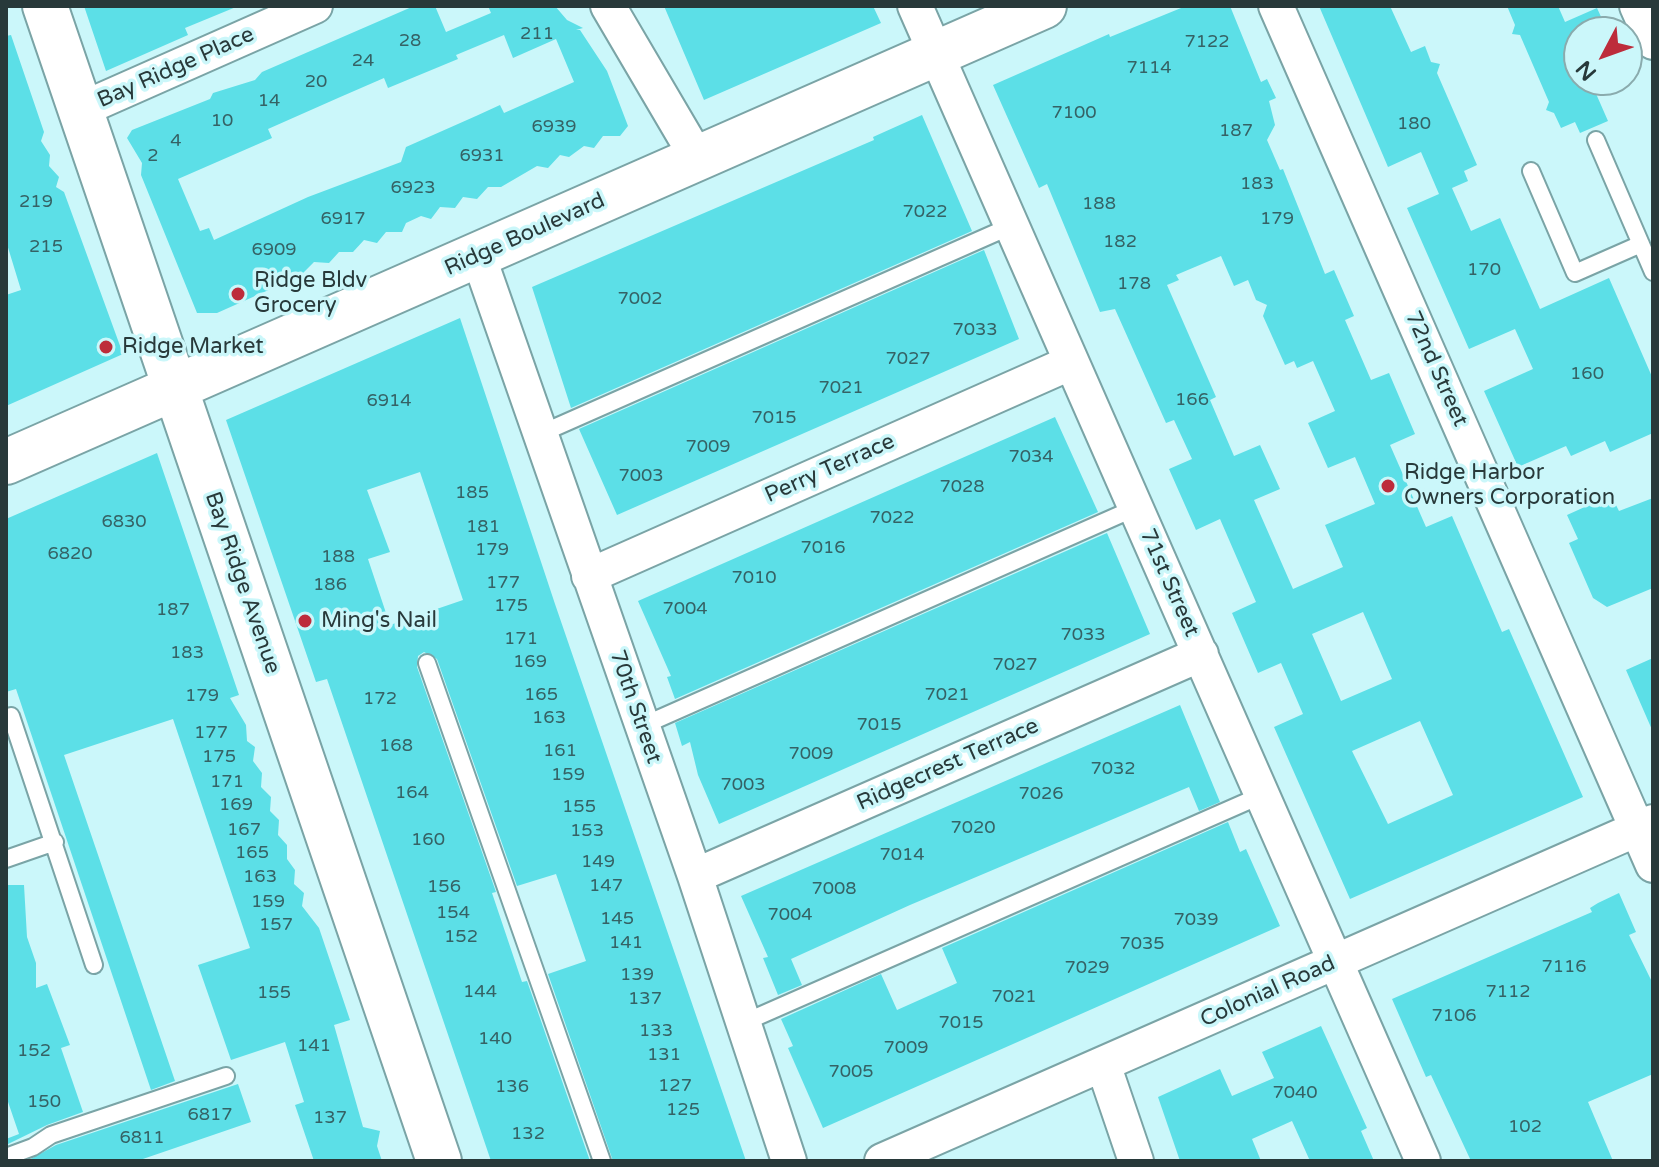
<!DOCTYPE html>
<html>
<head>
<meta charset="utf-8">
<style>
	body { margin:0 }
	#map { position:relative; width:1659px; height:1167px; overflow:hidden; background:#cbf7fa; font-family:"Varela Round",sans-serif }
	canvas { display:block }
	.frame { position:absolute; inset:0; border:8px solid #28393a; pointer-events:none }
	.north { position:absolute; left:1563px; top:16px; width:80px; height:80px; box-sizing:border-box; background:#cbf7fa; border:2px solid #8aabad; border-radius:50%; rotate:229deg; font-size:22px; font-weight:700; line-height:32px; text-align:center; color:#28393a }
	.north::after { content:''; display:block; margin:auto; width:28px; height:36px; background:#bd2c3b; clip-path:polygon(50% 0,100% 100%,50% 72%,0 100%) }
</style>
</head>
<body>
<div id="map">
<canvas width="1659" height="1167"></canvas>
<div class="frame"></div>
<div class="north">N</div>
</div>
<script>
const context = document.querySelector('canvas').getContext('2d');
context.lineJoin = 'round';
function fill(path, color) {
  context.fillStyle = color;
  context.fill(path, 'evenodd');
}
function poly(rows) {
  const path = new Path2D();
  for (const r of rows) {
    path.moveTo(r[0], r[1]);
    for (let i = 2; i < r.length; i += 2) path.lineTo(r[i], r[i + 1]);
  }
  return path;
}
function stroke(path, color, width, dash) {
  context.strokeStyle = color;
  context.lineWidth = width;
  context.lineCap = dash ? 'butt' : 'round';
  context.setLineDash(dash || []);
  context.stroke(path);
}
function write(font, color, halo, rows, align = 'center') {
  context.font = font + ' "Varela Round",sans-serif';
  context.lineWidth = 7;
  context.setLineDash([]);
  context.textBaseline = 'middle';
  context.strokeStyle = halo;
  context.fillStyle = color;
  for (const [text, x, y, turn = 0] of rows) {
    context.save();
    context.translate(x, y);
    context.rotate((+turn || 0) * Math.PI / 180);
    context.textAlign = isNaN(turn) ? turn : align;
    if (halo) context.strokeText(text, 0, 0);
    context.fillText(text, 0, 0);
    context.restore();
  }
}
fill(poly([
	[84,6,236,6,236,7,185,28,188,35,106,71],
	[414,6,435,6,446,32,491,13,488,6,555,6,567,20,583,28,576,30,580,30,607,71,628,126,620,136,603,136,594,148,584,146,569,157,560,155,548,168,537,166,501,187,488,187,477,199,463,197,455,208,440,207,431,219,421,216,406,223,402,232,386,232,377,243,364,240,353,252,339,252,329,263,314,262,300,276,217,313,197,313,141,175,142,163,127,138,132,130,210,99,213,93,255,80,262,72],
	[504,35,513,58,556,39,574,82,504,113,500,105,476,116,406,147,401,162,308,197,214,240,209,228,200,231,178,179,272,138,268,129,338,98,384,78,388,88,458,59,456,55],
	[664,6,873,6,881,23,704,100],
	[1186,6,1230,6,1261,82,1267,79,1276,98,1269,101,1275,125,1267,140,1280,170,1283,169,1325,274,1334,270,1354,316,1345,320,1371,380,1389,373,1415,434,1390,445,1426,527,1452,516,1502,632,1509,629,1583,797,1350,899,1274,727,1303,714,1281,663,1258,673,1232,613,1256,602,1220,519,1196,530,1169,469,1192,459,1174,420,1166,423,1115,309,1100,312,1047,184,1039,188,993,85,1109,34,1110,37],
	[1221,256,1234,286,1248,280,1256,300,1267,305,1263,316,1285,365,1294,361,1297,368,1313,361,1335,411,1308,423,1328,468,1355,457,1375,504,1325,525,1343,567,1293,589,1254,500,1280,489,1260,445,1234,456,1210,400,1216,397,1167,285,1179,280,1176,275],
	[1363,612,1392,679,1341,701,1312,634],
	[1420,721,1453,795,1388,824,1352,751],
	[1319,6,1390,6,1411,52,1425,46,1431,62,1440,64,1437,73,1477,165,1464,171,1468,181,1452,188,1471,231,1500,218,1540,309,1609,278,1653,379,1653,433,1610,452,1605,441,1571,456,1566,446,1518,467,1484,391,1533,369,1515,329,1469,349,1407,208,1439,194,1421,152,1388,167],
	[1507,6,1558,6,1565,22,1597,8,1608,32,1579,32,1579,80,1590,80,1608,121,1580,133,1575,122,1561,128,1554,113,1546,110,1549,102,1520,35,1512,34,1515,25],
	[11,35,44,132,41,141,50,155,49,166,59,177,56,187,64,192,123,354,6,406,6,295,21,290,6,241,6,36],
	[922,115,972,231,571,408,532,287,874,140,873,137],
	[984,250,1019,339,617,515,579,429],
	[460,318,555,604,746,1161,613,1161,548,974,586,961,556,874,517,886,437,659,424,652,418,656,417,667,496,892,492,893,522,982,527,981,590,1161,491,1161,327,679,316,682,226,420],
	[420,472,463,600,390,625,368,559,390,552,367,490],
	[1055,417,1098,512,675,699,667,677,671,676,638,601],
	[157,453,239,695,230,698,246,725,247,741,255,747,253,761,262,773,261,787,271,797,270,811,279,820,278,835,287,845,287,859,295,870,294,884,304,893,302,906,319,928,350,1020,334,1025,363,1127,380,1131,377,1146,382,1161,314,1161,295,1105,304,1102,285,1042,231,1060,198,965,250,948,173,719,64,755,175,1081,151,1090,16,689,6,692,6,519],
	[1653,498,1653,588,1607,607,1593,598,1569,543,1578,539,1567,515,1598,501,1600,507,1614,501,1619,511],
	[1107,533,1150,634,719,824,698,775,690,742,682,746,675,723],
	[1653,658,1653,732,1626,670],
	[1180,705,1220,802,1199,811,1189,787,910,905,791,959,802,985,778,995,763,958,768,957,741,896],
	[1228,822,1240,852,1246,849,1280,926,823,1128,788,1048,793,1046,781,1019,881,974,897,1010,935,993,957,983,942,948],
	[6,885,24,885,27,937,36,963,36,988,47,984,70,1045,61,1048,83,1112,47,1125,6,1145,6,1139,19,1134,6,1096],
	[1619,893,1636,932,1629,935,1653,984,1653,1074,1588,1102,1613,1161,1471,1161,1431,1075,1426,1077,1392,999,1592,912,1590,908,1598,903],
	[1321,1026,1367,1128,1361,1131,1374,1161,1310,1161,1292,1121,1252,1139,1261,1161,1180,1161,1158,1097,1220,1069,1232,1096,1274,1078,1262,1052],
	[238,1084,251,1122,137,1161,27,1161,56,1145]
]), '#5cdfe7');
const lane = poly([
	[1596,140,1653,272],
	[1531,171,1575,273,1641,244],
	[540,434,1011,226],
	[427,663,602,1161],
	[11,716,94,965],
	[642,726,1135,508],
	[6,859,55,842],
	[743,1023,1262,795],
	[6,1157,33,1147,51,1135,226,1076]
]);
const street = poly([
	[608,6,698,159],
	[915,6,1423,1161],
	[1276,6,1653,865],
	[1637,6,1653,42],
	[80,110,315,6],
	[478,255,695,876,789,1161],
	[589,576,1070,363],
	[695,876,1201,654],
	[1103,1064,1136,1161],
	[882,1161,1653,822]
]);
const secondary = poly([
	[45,6,439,1161],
	[6,462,1044,6]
]);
stroke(lane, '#7aa4a6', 20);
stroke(street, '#7aa4a6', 38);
stroke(secondary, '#7aa4a6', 48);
stroke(lane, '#fff', 16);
stroke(street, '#fff', 34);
stroke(secondary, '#fff', 44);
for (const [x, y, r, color] of [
	[238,294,8,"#bd2c3b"],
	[106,347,8,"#bd2c3b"],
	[1388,486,8,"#bd2c3b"],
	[305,621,8,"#bd2c3b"]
]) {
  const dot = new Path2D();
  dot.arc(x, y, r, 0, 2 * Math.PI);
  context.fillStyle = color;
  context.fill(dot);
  stroke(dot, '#cbf7fa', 3);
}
write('18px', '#356265', null, [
	["211",537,34],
	["28",410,41],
	["7122",1207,42],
	["24",363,61],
	["7114",1149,68],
	["20",316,82],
	["14",269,101],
	["7100",1074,113],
	["10",222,121],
	["180",1414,124],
	["6939",554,127],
	["187",1236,131],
	["4",176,141],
	["2",153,156],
	["6931",482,156],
	["183",1257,184],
	["6923",413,188],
	["219",36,202],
	["188",1099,204],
	["7022",925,212],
	["6917",343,219],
	["179",1277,219],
	["182",1120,242],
	["215",46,247],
	["6909",274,250],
	["170",1484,270],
	["178",1134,284],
	["7002",640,299],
	["7033",975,330],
	["7027",908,359],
	["160",1587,374],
	["7021",841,388],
	["166",1192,400],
	["6914",389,401],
	["7015",774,418],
	["7009",708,447],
	["7034",1031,457],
	["7003",641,476],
	["7028",962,487],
	["185",472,493],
	["7022",892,518],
	["6830",124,522],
	["181",483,527],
	["7016",823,548],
	["179",492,550],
	["6820",70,554],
	["188",338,557],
	["7010",754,578],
	["177",503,583],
	["186",330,585],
	["175",511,606],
	["7004",685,609],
	["187",173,610],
	["7033",1083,635],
	["171",521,639],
	["183",187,653],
	["169",530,662],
	["7027",1015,665],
	["165",541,695],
	["7021",947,695],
	["179",202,696],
	["172",380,699],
	["163",549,718],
	["7015",879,725],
	["177",211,733],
	["168",396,746],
	["161",560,751],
	["7009",811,754],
	["175",219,757],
	["7032",1113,769],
	["159",568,775],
	["171",227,782],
	["7003",743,785],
	["164",412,793],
	["7026",1041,794],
	["169",236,805],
	["155",579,807],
	["7020",973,828],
	["167",244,830],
	["153",587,831],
	["160",428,840],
	["165",252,853],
	["7014",902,855],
	["149",598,862],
	["163",260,877],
	["147",606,886],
	["156",444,887],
	["7008",834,889],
	["159",268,902],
	["154",453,913],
	["7004",790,915],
	["145",617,919],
	["7039",1196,920],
	["157",276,925],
	["152",461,937],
	["141",626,943],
	["7035",1142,944],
	["7116",1564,967],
	["7029",1087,968],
	["139",637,975],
	["144",480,992],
	["7112",1508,992],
	["155",274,993],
	["7021",1014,997],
	["137",645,999],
	["7106",1454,1016],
	["7015",961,1023],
	["133",656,1031],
	["140",495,1039],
	["141",314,1046],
	["7009",906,1048],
	["152",34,1051],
	["131",664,1055],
	["7005",851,1072],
	["127",675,1086],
	["136",512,1087],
	["7040",1295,1093],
	["150",44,1102],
	["125",683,1110],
	["6817",210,1115],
	["137",330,1118],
	["102",1525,1127],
	["132",528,1134],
	["6811",142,1138]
]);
write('22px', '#28393a', '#cbf7fa', [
	["Bay Ridge Place",176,68,-24],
	["Ridge Boulevard",525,235,-24],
	["72nd Street",1436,369,66],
	["Perry Terrace",830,469,-24],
	["Bay Ridge Avenue",242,583,71],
	["71st Street",1169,583,66],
	["70th Street",635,707,71],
	["Ridgecrest Terrace",948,765,-24],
	["Colonial Road",1268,992,-24]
]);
write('22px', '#28393a', '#cbf7fa', [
	["Ridge Bldv",254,281],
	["Grocery",254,306],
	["Ridge Market",122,347],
	["Ridge Harbor",1404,473],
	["Owners Corporation",1404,498],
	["Ming's Nail",321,621]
], 'left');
</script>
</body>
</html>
